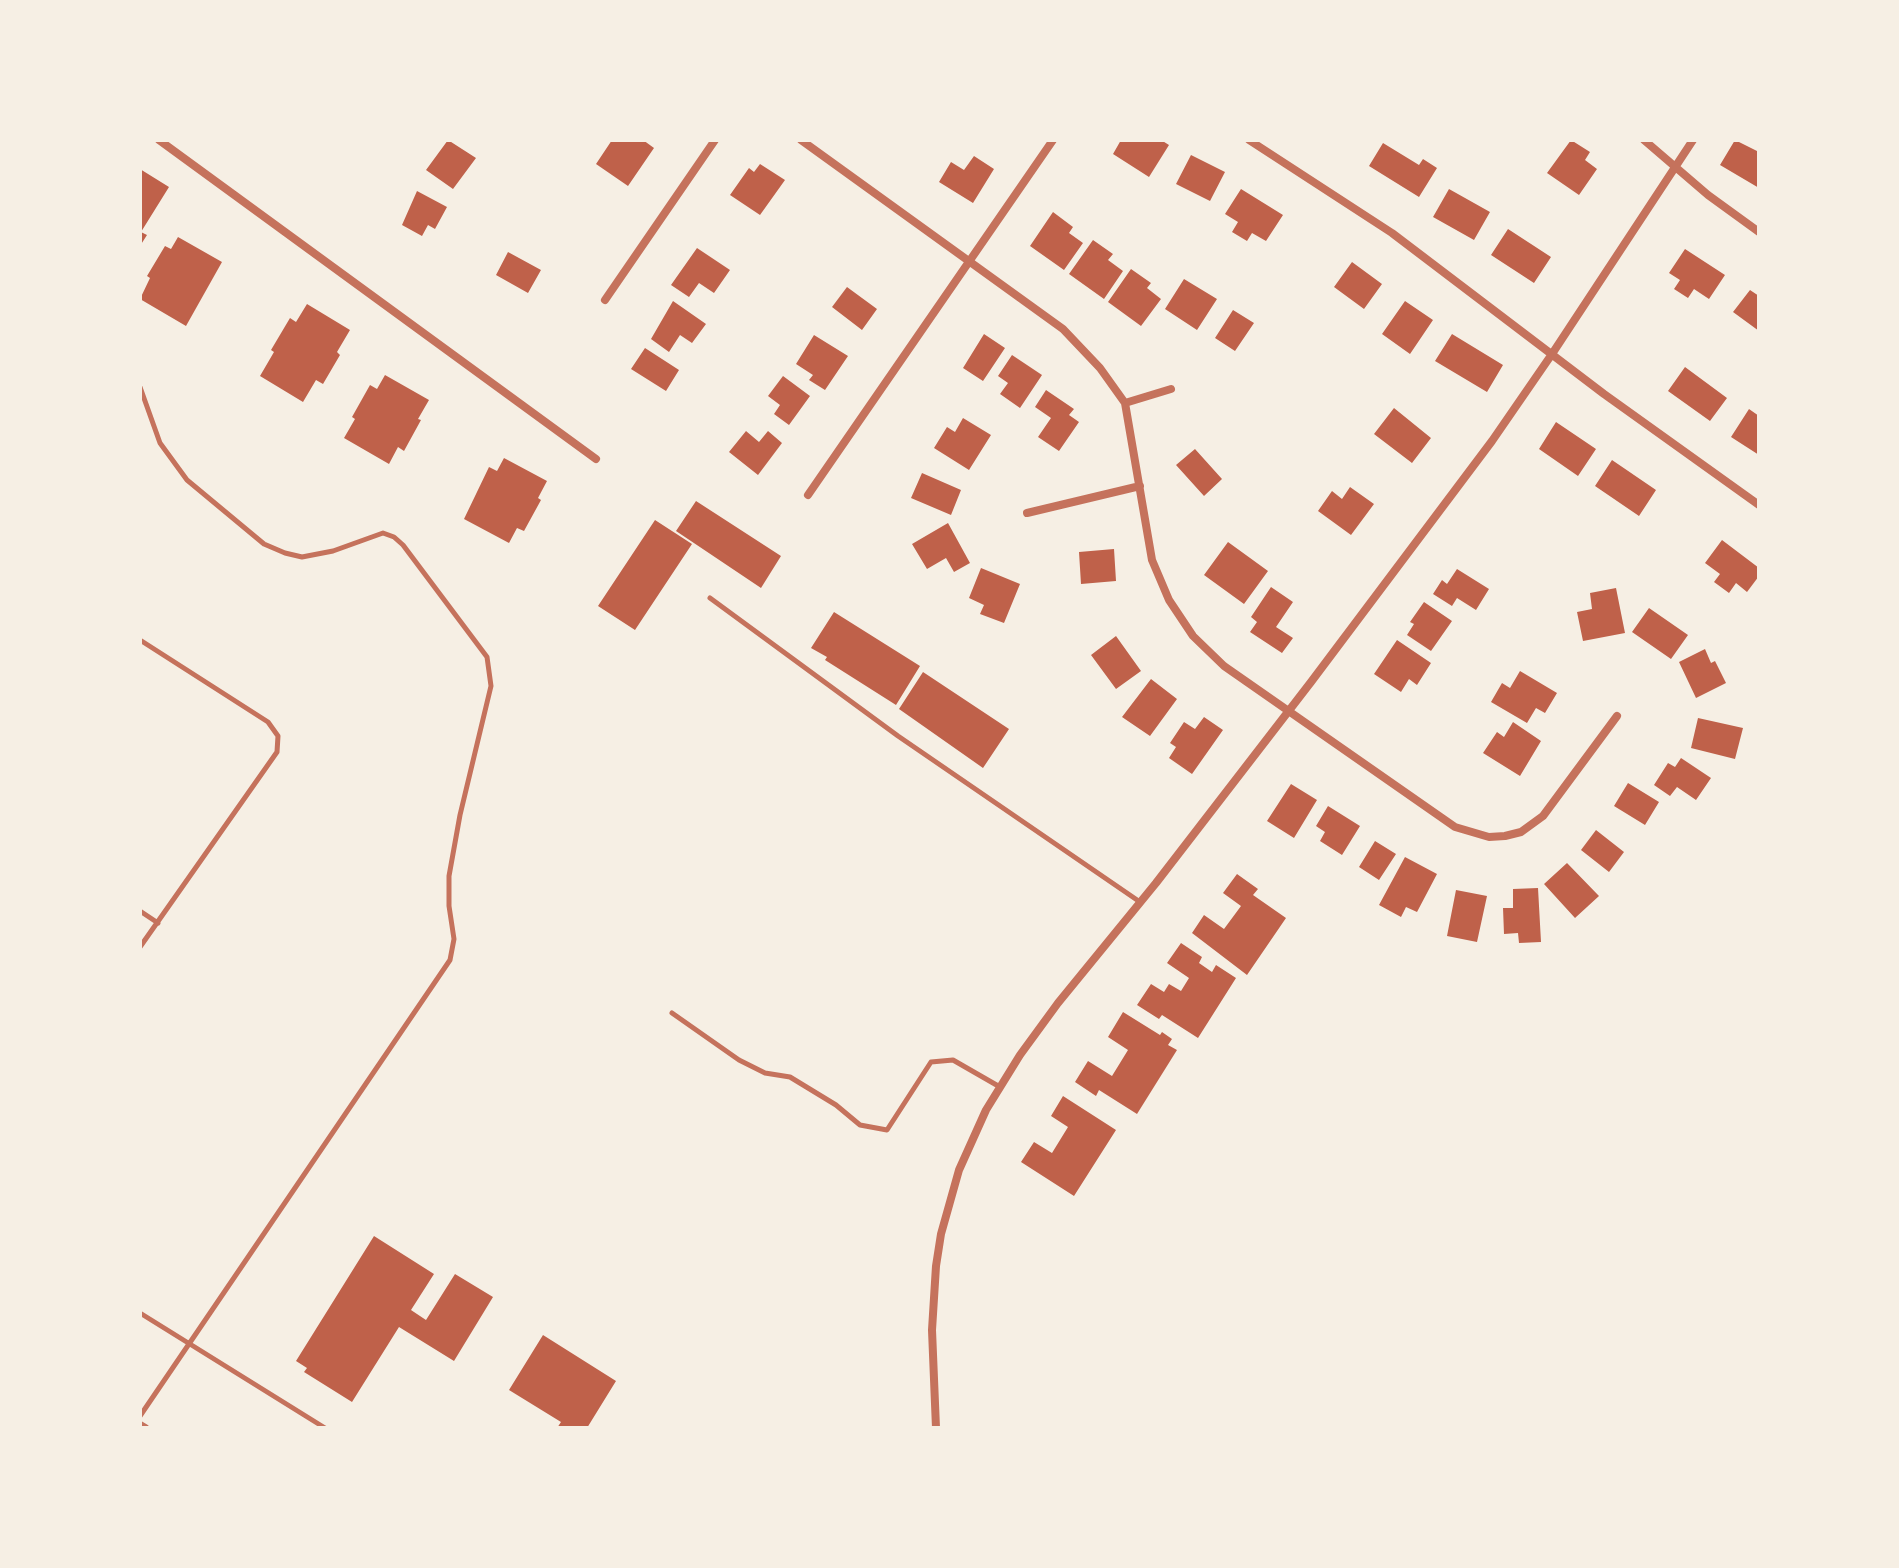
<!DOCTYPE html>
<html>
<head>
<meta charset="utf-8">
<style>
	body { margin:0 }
	#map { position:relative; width:1899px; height:1568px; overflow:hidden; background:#f6efe4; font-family:"IBM Plex Sans",sans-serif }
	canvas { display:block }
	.frame { position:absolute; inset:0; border:142px solid #f6efe4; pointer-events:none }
</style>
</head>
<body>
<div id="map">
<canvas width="1899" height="1568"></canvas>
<div class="frame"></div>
</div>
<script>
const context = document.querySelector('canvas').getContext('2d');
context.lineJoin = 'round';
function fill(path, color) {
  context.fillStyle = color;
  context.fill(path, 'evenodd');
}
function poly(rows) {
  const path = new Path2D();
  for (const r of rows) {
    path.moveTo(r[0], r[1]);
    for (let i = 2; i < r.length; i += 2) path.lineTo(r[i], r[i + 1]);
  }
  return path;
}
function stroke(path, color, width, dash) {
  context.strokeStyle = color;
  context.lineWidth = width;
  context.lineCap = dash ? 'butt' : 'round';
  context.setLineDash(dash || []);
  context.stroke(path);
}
fill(poly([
	[448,140,476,158,453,189,426,170],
	[612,140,643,140,654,148,628,186,596,164],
	[1121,140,1161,140,1169,145,1149,177,1113,154],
	[1571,140,1590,152,1585,160,1597,169,1579,195,1547,173],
	[1735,140,1759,152,1759,188,1720,165],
	[1383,143,1419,165,1423,159,1437,168,1419,197,1369,166],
	[1191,155,1225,172,1210,201,1176,184],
	[974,156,994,169,973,203,939,182,951,162,964,170],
	[760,164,785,180,760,215,730,195,749,168,754,172],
	[140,169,169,187,141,232,147,235,140,246],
	[1241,189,1283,215,1266,241,1252,233,1247,241,1232,232,1238,222,1225,214],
	[1449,189,1490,212,1474,240,1433,217],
	[417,191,447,207,435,229,428,225,422,236,402,225],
	[1053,212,1073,227,1069,233,1083,243,1064,270,1030,246],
	[1508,229,1551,257,1534,283,1491,255],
	[178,237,222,262,186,326,140,299,150,278,147,276,165,246,171,249],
	[1093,240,1113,254,1108,260,1123,271,1104,299,1069,274],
	[697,248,730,270,714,293,699,283,689,297,671,285],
	[1685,249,1725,275,1709,299,1694,289,1688,298,1674,289,1680,280,1669,273],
	[508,252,541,270,528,293,496,275],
	[1352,262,1382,284,1364,309,1334,287],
	[1131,269,1151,283,1147,288,1161,299,1141,326,1108,302],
	[1184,279,1217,299,1197,330,1165,309],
	[847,287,877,309,862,330,832,307],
	[1750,290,1759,296,1759,331,1733,312],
	[673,301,706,324,692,343,680,335,669,352,651,339],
	[1405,301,1433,320,1410,354,1382,334],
	[307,304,350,330,337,352,340,355,323,384,316,380,303,402,260,376,274,352,271,350,290,318,296,322],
	[1233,310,1254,323,1235,351,1215,338],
	[984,334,1005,348,983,381,963,368],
	[1452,334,1503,365,1487,392,1435,361],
	[814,335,848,356,825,390,809,380,813,375,796,364],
	[645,348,679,370,666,391,631,369],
	[1012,355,1042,375,1020,408,1000,394,1008,383,998,376],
	[1685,367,1727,398,1710,421,1668,391],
	[385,375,429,400,418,419,421,420,404,451,398,447,389,464,344,438,355,419,352,417,370,385,377,389],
	[783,376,810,396,789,425,774,414,780,405,768,396],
	[1046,390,1074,409,1069,415,1079,422,1059,451,1038,437,1051,418,1035,407],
	[1394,408,1431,438,1412,463,1374,434],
	[1749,409,1759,416,1759,455,1731,437],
	[963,418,991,435,969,470,934,448,947,427,955,432],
	[1556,422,1596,449,1578,476,1539,449],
	[746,431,759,442,768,431,782,443,758,475,729,452],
	[1195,449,1222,479,1204,496,1176,465],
	[504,458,547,481,538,498,541,500,524,531,517,528,509,543,464,519,489,467,497,471],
	[1612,460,1656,490,1639,516,1595,486],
	[922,473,961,490,951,515,911,498],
	[1350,487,1374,504,1351,535,1318,511,1332,491,1342,499],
	[696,501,781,556,761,588,676,531],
	[655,520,692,544,635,630,598,606],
	[948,523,970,563,954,572,946,558,927,569,912,544],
	[1722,540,1759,568,1759,576,1747,592,1736,583,1729,593,1714,582,1720,574,1705,563],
	[1228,542,1268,571,1244,604,1204,575],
	[1114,549,1116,581,1081,584,1079,552],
	[981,568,1020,584,1004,623,980,614,984,605,969,598],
	[1457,569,1489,589,1476,610,1457,598,1452,606,1433,594,1442,580,1447,584],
	[1271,587,1293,602,1276,627,1293,638,1282,653,1250,632,1257,622,1251,617],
	[1616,588,1625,633,1583,641,1577,612,1592,609,1590,593],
	[1424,602,1452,621,1431,651,1407,635,1414,624,1410,622],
	[1649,608,1688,635,1671,659,1632,632],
	[834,612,920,666,896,705,825,660,827,657,811,648],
	[1116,636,1141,671,1116,689,1091,655],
	[1397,640,1431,663,1417,685,1409,679,1401,692,1374,674],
	[1705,649,1711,663,1715,661,1726,683,1696,698,1679,662],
	[1520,671,1557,693,1545,713,1536,708,1527,723,1491,702,1502,683,1510,688],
	[923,672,1009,729,983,768,899,709],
	[1151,679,1177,699,1150,736,1122,717],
	[1204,717,1223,730,1192,774,1169,758,1176,747,1170,743,1184,722,1195,729],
	[1698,718,1743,728,1735,759,1691,748],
	[1513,722,1541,741,1520,776,1483,753,1497,732,1504,737],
	[1681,758,1711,778,1696,800,1677,787,1670,796,1654,785,1668,763,1675,767],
	[1628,783,1659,802,1645,825,1614,806],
	[1291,784,1317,800,1294,838,1267,821],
	[1328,806,1360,826,1342,855,1320,841,1325,832,1316,826],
	[1596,830,1624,852,1609,872,1581,850],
	[1375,841,1396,854,1379,880,1359,867],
	[1405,857,1437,874,1417,912,1406,907,1401,917,1379,905],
	[1567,863,1599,896,1575,918,1544,884],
	[1237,874,1258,889,1253,895,1286,918,1247,975,1192,933,1204,915,1224,929,1241,906,1223,893],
	[1538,888,1541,942,1519,943,1518,933,1504,934,1503,908,1513,908,1513,889],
	[1456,890,1487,896,1477,942,1447,936],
	[1181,943,1202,957,1199,963,1212,972,1216,965,1236,978,1198,1038,1162,1015,1159,1019,1137,1005,1151,984,1164,992,1169,984,1181,991,1189,978,1167,963],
	[1123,1012,1160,1035,1162,1032,1172,1039,1168,1045,1177,1050,1137,1114,1099,1090,1096,1096,1075,1082,1088,1061,1112,1076,1128,1050,1108,1037],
	[1063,1096,1116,1130,1074,1196,1021,1162,1034,1142,1052,1153,1068,1127,1051,1116],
	[374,1236,434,1274,411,1310,426,1320,455,1274,493,1297,454,1361,399,1327,352,1402,304,1372,307,1368,296,1361],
	[543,1335,616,1381,587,1428,557,1428,561,1422,509,1390]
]), '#bf614a');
stroke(poly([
	[140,387,160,443,187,480,264,544,285,553,302,557,333,551,383,533,394,537,403,545,487,657,491,686,460,815,449,876,449,906,454,939,450,960,140,1416],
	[710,598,898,736,1140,902],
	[140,640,268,722,278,736,277,752,140,947],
	[140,911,158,923],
	[672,1013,739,1060,765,1073,790,1077,836,1105,860,1125,887,1130,931,1062,953,1060,1000,1087],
	[140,1313,325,1428]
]), '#c5725c', 5);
stroke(poly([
	[159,140,596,459],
	[801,140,1063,329,1100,368,1125,403,1152,560,1169,600,1193,636,1224,666,1455,827,1489,837,1505,836,1521,832,1543,816,1617,716],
	[1249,140,1392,233,1604,394,1759,505],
	[1644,140,1708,195,1759,232],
	[605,300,715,140],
	[1125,403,1171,389],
	[808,495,1053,140],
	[1027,513,1140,486],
	[140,1425,145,1428],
	[936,1428,932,1330,936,1266,941,1234,959,1170,986,1110,1020,1055,1058,1003,1156,883,1311,682,1492,441,1552,354,1693,140]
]), '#c5725c', 8);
</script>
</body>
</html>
